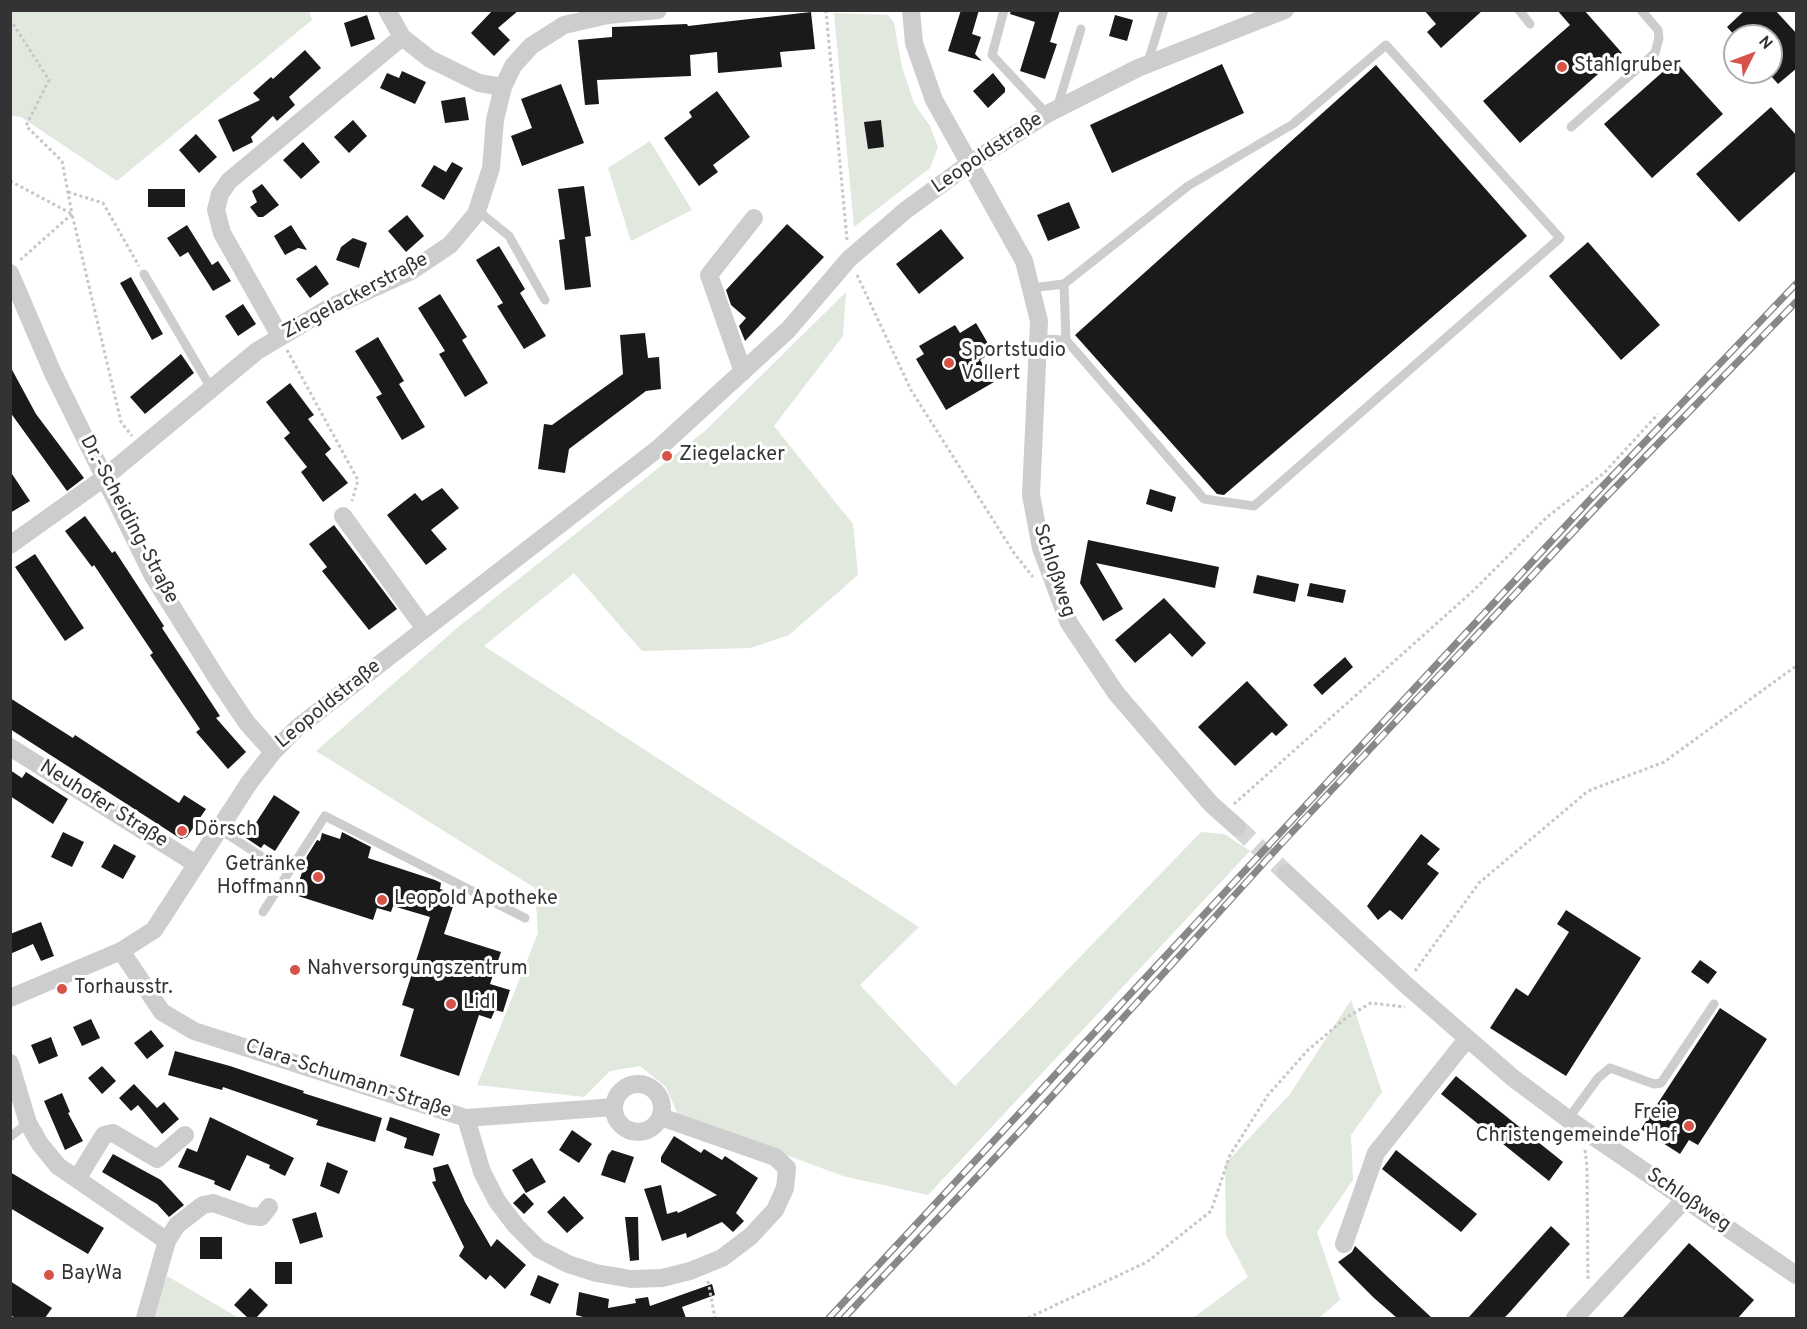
<!DOCTYPE html>
<html>
<head>
<meta charset="utf-8">
<style>
	body { margin:0 }
	#map { position:relative; width:1807px; height:1329px; overflow:hidden; background:#fff; font-family:Overpass,sans-serif }
	canvas { display:block }
	.frame { position:absolute; inset:0; border:12px solid #333; pointer-events:none }
	.north { position:absolute; left:1723px; top:24px; width:60px; height:60px; box-sizing:border-box; background:#fff; border:2px solid #adadad; border-radius:50%; rotate:48deg; font-size:16px; font-weight:700; line-height:24px; text-align:center; color:#333 }
	.north::after { content:''; display:block; margin:auto; width:21px; height:27px; background:#d55349; clip-path:polygon(50% 0,100% 100%,50% 72%,0 100%) }
</style>
</head>
<body>
<div id="map">
<canvas width="1807" height="1329"></canvas>
<div class="frame"></div>
<div class="north">N</div>
</div>
<script>
const context = document.querySelector('canvas').getContext('2d');
context.lineJoin = 'round';
function fill(path, color) {
  context.fillStyle = color;
  context.fill(path, 'evenodd');
}
function poly(rows) {
  const path = new Path2D();
  for (const r of rows) {
    if (r.length === 3) {
      path.moveTo(r[0] + r[2], r[1]);
      path.arc(r[0], r[1], r[2], 0, 2 * Math.PI);
      continue;
    }
    path.moveTo(r[0], r[1]);
    for (let i = 2; i < r.length; i += 2) path.lineTo(r[i], r[i + 1]);
  }
  return path;
}
function stroke(path, color, width, dash) {
  context.strokeStyle = color;
  context.lineWidth = width;
  context.lineCap = dash ? 'butt' : 'round';
  context.setLineDash(dash || []);
  context.stroke(path);
}
function write(font, color, halo, rows, align = 'center') {
  context.font = font + ' Overpass,sans-serif';
  context.lineWidth = 6;
  context.setLineDash([]);
  context.textBaseline = 'middle';
  context.strokeStyle = halo;
  context.fillStyle = color;
  for (const [text, x, y, turn = 0] of rows) {
    context.save();
    context.translate(x, y);
    context.rotate((+turn || 0) * Math.PI / 180);
    context.textAlign = isNaN(turn) ? turn : align;
    if (halo) context.strokeText(text, 0, 0);
    context.fillText(text, 0, 0);
    context.restore();
  }
}
fill(poly([
	[309,11,312,20,117,181,21,117,11,116,11,11],
	[834,13,888,15,894,23,902,67,914,103,930,126,938,147,930,168,854,227],
	[650,141,692,210,631,241,608,168],
	[846,292,843,336,774,426,853,524,858,575,789,635,751,648,642,651,574,573,484,646,919,927,860,985,955,1086,1201,832,1224,834,1250,851,928,1195,843,1176,678,1115,666,1087,640,1066,610,1071,584,1097,477,1085,538,933,535,888,316,751,457,628,705,431],
	[1351,1000,1382,1092,1351,1135,1353,1180,1317,1232,1340,1300,1319,1318,1193,1318,1248,1277,1226,1235,1225,1164,1290,1094],
	[167,1276,239,1318,149,1318]
]), '#e1e8dd');
fill(poly([
	[493,10,519,10,498,28,510,40,494,56,471,33],
	[961,10,979,10,972,34,981,37,975,54,982,61,948,51],
	[1011,10,1060,10,1050,42,1057,44,1045,79,1020,71,1035,22,1010,14],
	[1424,10,1483,10,1441,48,1427,32,1436,24],
	[1557,10,1584,10,1622,53,1520,143,1483,101,1570,25],
	[1745,10,1775,10,1797,34,1797,68,1778,84,1771,76,1771,36,1735,36,1727,27],
	[811,12,815,49,780,52,782,67,718,73,717,52,690,55,691,76,597,80,599,104,585,105,578,40,612,37,612,27,687,24,688,26],
	[367,15,375,39,351,47,344,23],
	[1115,15,1133,20,1127,41,1109,36],
	[305,50,321,68,289,97,295,105,277,121,273,116,251,137,253,142,233,152,218,120,260,100,253,93,271,77,273,79],
	[1675,61,1723,114,1652,178,1604,124],
	[1222,64,1244,113,1112,173,1090,125],
	[1376,65,1527,236,1224,495,1217,494,1075,335],
	[402,71,426,82,415,104,380,88,387,73,399,78],
	[993,73,1005,88,1005,92,988,108,973,91],
	[561,84,584,143,522,166,511,136,532,128,521,99],
	[717,91,750,137,713,165,718,172,699,186,664,138,692,117,689,112],
	[465,97,469,120,445,123,441,101],
	[1771,107,1797,136,1797,170,1739,222,1696,174],
	[353,120,367,136,349,153,334,137],
	[881,120,884,147,868,149,864,122],
	[196,134,217,157,199,173,179,150],
	[303,142,320,162,301,179,283,160],
	[452,162,463,168,444,200,421,186,434,165,446,172],
	[262,184,279,205,263,217,258,217,250,207,257,202,252,191],
	[584,186,591,236,585,237,591,287,565,290,559,240,565,239,558,189],
	[148,189,185,189,185,207,148,207],
	[1069,202,1080,228,1048,241,1037,215],
	[407,215,424,236,406,252,388,231],
	[787,224,824,257,745,341,739,326,746,318,731,305,726,290],
	[187,225,212,265,218,261,231,281,213,291,188,252,180,257,167,238],
	[291,225,307,250,298,248,285,255,274,236],
	[941,229,964,258,919,294,896,264],
	[353,238,367,243,359,268,336,260,341,247],
	[1588,242,1660,325,1621,360,1549,276],
	[499,246,525,289,520,293,546,336,524,349,497,306,503,303,476,260],
	[316,265,329,284,310,298,296,279],
	[131,277,163,334,152,340,120,283],
	[440,294,467,337,462,340,488,383,465,397,439,354,445,351,418,308],
	[243,304,256,324,238,336,225,316],
	[976,323,993,352,980,360,994,382,946,410,916,359,924,354,919,346,955,325,960,333],
	[645,333,648,358,659,357,661,389,646,391,569,449,565,473,538,469,544,424,552,425,623,374,620,335],
	[378,337,404,381,399,384,425,427,402,440,376,397,382,394,355,351],
	[181,354,194,373,145,414,130,397],
	[10,366,36,414,84,478,67,491,10,412],
	[290,383,314,415,308,419,331,449,325,454,348,483,323,502,301,472,307,467,284,438,290,433,266,402],
	[10,471,30,501,10,513],
	[442,488,459,508,431,530,447,549,426,565,387,515,415,493,422,501],
	[1150,489,1176,497,1172,512,1146,504],
	[85,516,112,553,115,551,164,626,162,628,220,716,216,718,246,752,228,769,196,732,200,729,150,655,153,653,94,565,92,567,65,531],
	[334,525,397,609,369,630,322,571,327,567,309,544],
	[1088,540,1219,567,1215,588,1096,563,1123,609,1103,621,1080,583],
	[35,554,84,628,65,641,15,567],
	[1257,575,1299,584,1295,602,1253,593],
	[1310,583,1346,590,1343,603,1307,596],
	[1164,598,1206,643,1192,657,1170,633,1135,663,1115,640],
	[1345,657,1353,667,1322,695,1313,685],
	[1247,681,1288,725,1276,736,1272,732,1235,766,1198,727],
	[10,698,73,738,75,735,179,803,184,795,206,809,187,837,181,839,10,729],
	[10,770,22,778,26,772,68,799,53,824,10,796],
	[274,795,300,812,275,851,264,844,261,848,246,838],
	[63,832,84,842,72,867,51,857],
	[342,832,371,847,368,858,435,880,441,883,440,889,457,894,444,934,501,952,490,984,510,990,503,1012,495,1010,491,1019,479,1015,459,1076,400,1056,414,1009,402,1005,430,917,393,906,391,912,377,908,373,920,295,895,307,856,317,840,320,841,322,833,340,839],
	[1421,834,1440,849,1427,864,1439,873,1402,920,1390,910,1378,920,1367,906],
	[114,844,136,856,123,879,101,867],
	[1566,910,1641,958,1566,1076,1490,1028,1516,988,1528,996,1569,932,1557,924],
	[41,922,54,956,41,961,33,944,10,954,10,934],
	[1700,960,1717,972,1708,984,1691,972],
	[1720,1008,1767,1039,1698,1145,1689,1140,1680,1154,1641,1129],
	[91,1019,100,1038,82,1046,73,1027],
	[151,1030,164,1046,147,1059,134,1043],
	[51,1037,58,1056,39,1064,31,1045],
	[175,1051,230,1066,304,1091,303,1093,382,1118,375,1142,316,1125,318,1120,223,1087,222,1090,168,1075],
	[102,1066,116,1081,102,1094,88,1078],
	[1456,1076,1563,1162,1549,1181,1441,1094],
	[134,1084,157,1108,164,1102,179,1119,162,1134,138,1105,131,1111,119,1098],
	[62,1093,70,1112,68,1113,83,1141,65,1150,44,1101],
	[210,1117,294,1158,285,1176,269,1168,270,1165,247,1155,230,1191,214,1184,215,1181,178,1167,187,1148,197,1152],
	[390,1117,440,1134,433,1156,404,1148,407,1138,386,1130],
	[572,1130,592,1144,579,1163,559,1150],
	[674,1136,701,1153,704,1149,722,1160,725,1156,758,1178,736,1213,744,1221,733,1232,722,1222,687,1238,686,1233,662,1241,644,1189,661,1185,667,1214,677,1211,678,1213,717,1195,661,1162,661,1157],
	[612,1150,634,1157,625,1183,601,1175,608,1155],
	[1396,1150,1477,1214,1461,1232,1382,1169],
	[113,1154,161,1180,184,1205,169,1217,157,1204,102,1172],
	[532,1158,546,1182,526,1193,512,1170],
	[327,1162,348,1171,339,1194,320,1186],
	[448,1164,465,1202,491,1247,497,1239,526,1265,505,1289,490,1275,486,1280,459,1256,464,1247,432,1182,436,1181,433,1168],
	[10,1172,104,1228,88,1254,10,1208],
	[524,1193,534,1204,524,1214,513,1203],
	[564,1196,584,1218,567,1233,547,1212],
	[316,1212,323,1237,300,1244,292,1219],
	[625,1217,638,1217,639,1260,630,1261],
	[1551,1226,1570,1244,1510,1312,1504,1318,1468,1318],
	[200,1237,222,1237,222,1259,200,1259],
	[1689,1243,1754,1300,1738,1318,1622,1318],
	[1355,1246,1391,1280,1432,1318,1397,1318,1374,1298,1338,1262,1352,1252],
	[275,1262,292,1262,292,1284,275,1284],
	[538,1275,559,1284,550,1304,530,1295],
	[10,1281,52,1308,45,1318,16,1318,10,1315],
	[712,1284,715,1295,682,1307,686,1318,587,1318,576,1315,579,1292,609,1299,608,1308,636,1303,635,1299,648,1297,650,1306],
	[250,1288,268,1305,256,1318,248,1318,234,1305]
]), '#1a1a1a');
stroke(poly([
	[1237,827,1286,873]
]), '#d6d6d6', 18, [18, 9]);
stroke(poly([
	[826,10,847,240],
	[10,19,49,80,26,126,62,161,72,214,19,261],
	[10,181,72,214,121,422,132,436],
	[68,192,103,203,139,266],
	[857,275,911,390,1014,553,1033,577],
	[287,350,358,480,352,501],
	[1234,804,1473,591,1547,517,1604,473,1658,414],
	[1415,971,1479,883,1588,791,1664,762,1796,666],
	[1585,1150,1587,1167,1588,1281],
	[708,1281,715,1318],
	[1028,1318,1147,1262,1211,1211,1230,1155,1268,1095,1308,1050,1347,1017,1371,1003,1405,1007]
]), '#c7c7c7', 3, [3, 3]);
stroke(poly([
	[1004,10,992,55,1047,114],
	[1519,10,1530,24],
	[1147,65,1164,10],
	[1057,108,1081,29],
	[1571,127,1655,53,1659,38,1658,30,1641,10],
	[477,210,509,236,545,300],
	[144,274,211,388],
	[1064,284,1066,340],
	[1031,288,1064,284,1188,186,1293,124,1386,45,1560,238,1254,506,1204,499,1066,340,1038,339],
	[219,829,273,864],
	[263,912,325,816,525,918],
	[1568,1119,1598,1078,1610,1068,1654,1084,1661,1083,1714,1004],
	[10,1137,28,1123]
]), '#cdcdcd', 9);
stroke(poly([
	[387,10,402,37,430,59,479,83,503,87],
	[911,10,914,43,934,100,1024,261,1039,321,1031,495,1041,548,1069,623,1116,693,1211,804,1237,827],
	[10,273,52,371,153,576,218,680,247,723,273,752],
	[280,336,222,233,216,210,220,194,229,181,402,37],
	[743,372,709,275,754,218],
	[343,516,425,629],
	[10,545,104,478,257,351,329,308,411,271,450,245,476,214,491,168,495,120,503,87,513,66,531,46,564,25,608,15,658,10],
	[10,747,196,864],
	[1286,873,1405,984,1513,1078,1568,1119,1796,1275],
	[121,951,162,1012,194,1031,466,1118,614,1107],
	[10,998,121,951,154,930,249,783,273,752,297,728,660,447,788,330,849,259,906,210,969,164,1047,114,1138,68,1285,10],
	[10,1063,28,1123,40,1144,58,1166,167,1241,145,1318],
	[638,1108,24],
	[466,1118,482,1172,497,1201,516,1226,539,1249,568,1264,596,1273,631,1279,662,1278,690,1271,722,1258,751,1236,775,1210,785,1188,787,1168,775,1157,661,1117],
	[77,1179,104,1135,113,1133,157,1159,185,1135],
	[167,1241,177,1225,203,1205,213,1203,250,1216,261,1217,269,1207],
	[1344,1244,1376,1153,1467,1039],
	[1575,1318,1685,1199]
]), '#cdcdcd', 18);
const rail = poly([
	[829,1318,1598,491,1796,284],
	[844,1318,1024,1127,1282,843,1606,497,1796,302]
]);
stroke(rail, '#888', 7);
stroke(rail, '#fff', 4.5, [14]);
for (const [x, y, r, color] of [
	[1562,67,6,"#d55349"],
	[949,363,6,"#d55349"],
	[667,456,6,"#d55349"],
	[182,831,6,"#d55349"],
	[318,877,6,"#d55349"],
	[382,900,6,"#d55349"],
	[295,970,6,"#d55349"],
	[62,989,6,"#d55349"],
	[451,1004,6,"#d55349"],
	[1689,1126,6,"#d55349"],
	[49,1275,6,"#d55349"]
]) {
  const dot = new Path2D();
  dot.arc(x, y, r, 0, 2 * Math.PI);
  context.fillStyle = color;
  context.fill(dot);
  stroke(dot, '#fff', 2);
}
write('20px', '#333', '#fff', [
	["Stahlgruber",1574,67],
	["Sportstudio",961,352],
	["Vollert",961,375],
	["Ziegelacker",679,456],
	["Dörsch",194,831],
	["Getränke",306,866,"right"],
	["Hoffmann",306,889,"right"],
	["Leopold Apotheke",394,900],
	["Nahversorgungszentrum",307,970],
	["Torhausstr.",74,989],
	["Lidl",463,1004],
	["Freie",1677,1114,"right"],
	["Christengemeinde Hof",1677,1137,"right"],
	["BayWa",61,1275]
], 'left');
write('20px', '#333', '#fff', [
	["Leopoldstraße",988,154,-34],
	["Ziegelackerstraße",356,297,-28],
	["Dr.-Scheiding-Straße",128,520,62],
	["Schloßweg",1053,571,72],
	["Leopoldstraße",329,705,-39],
	["Neuhofer Straße",103,805,32],
	["Clara-Schumann-Straße",348,1080,18],
	["Schloßweg",1688,1201,34]
]);
</script>
</body>
</html>
